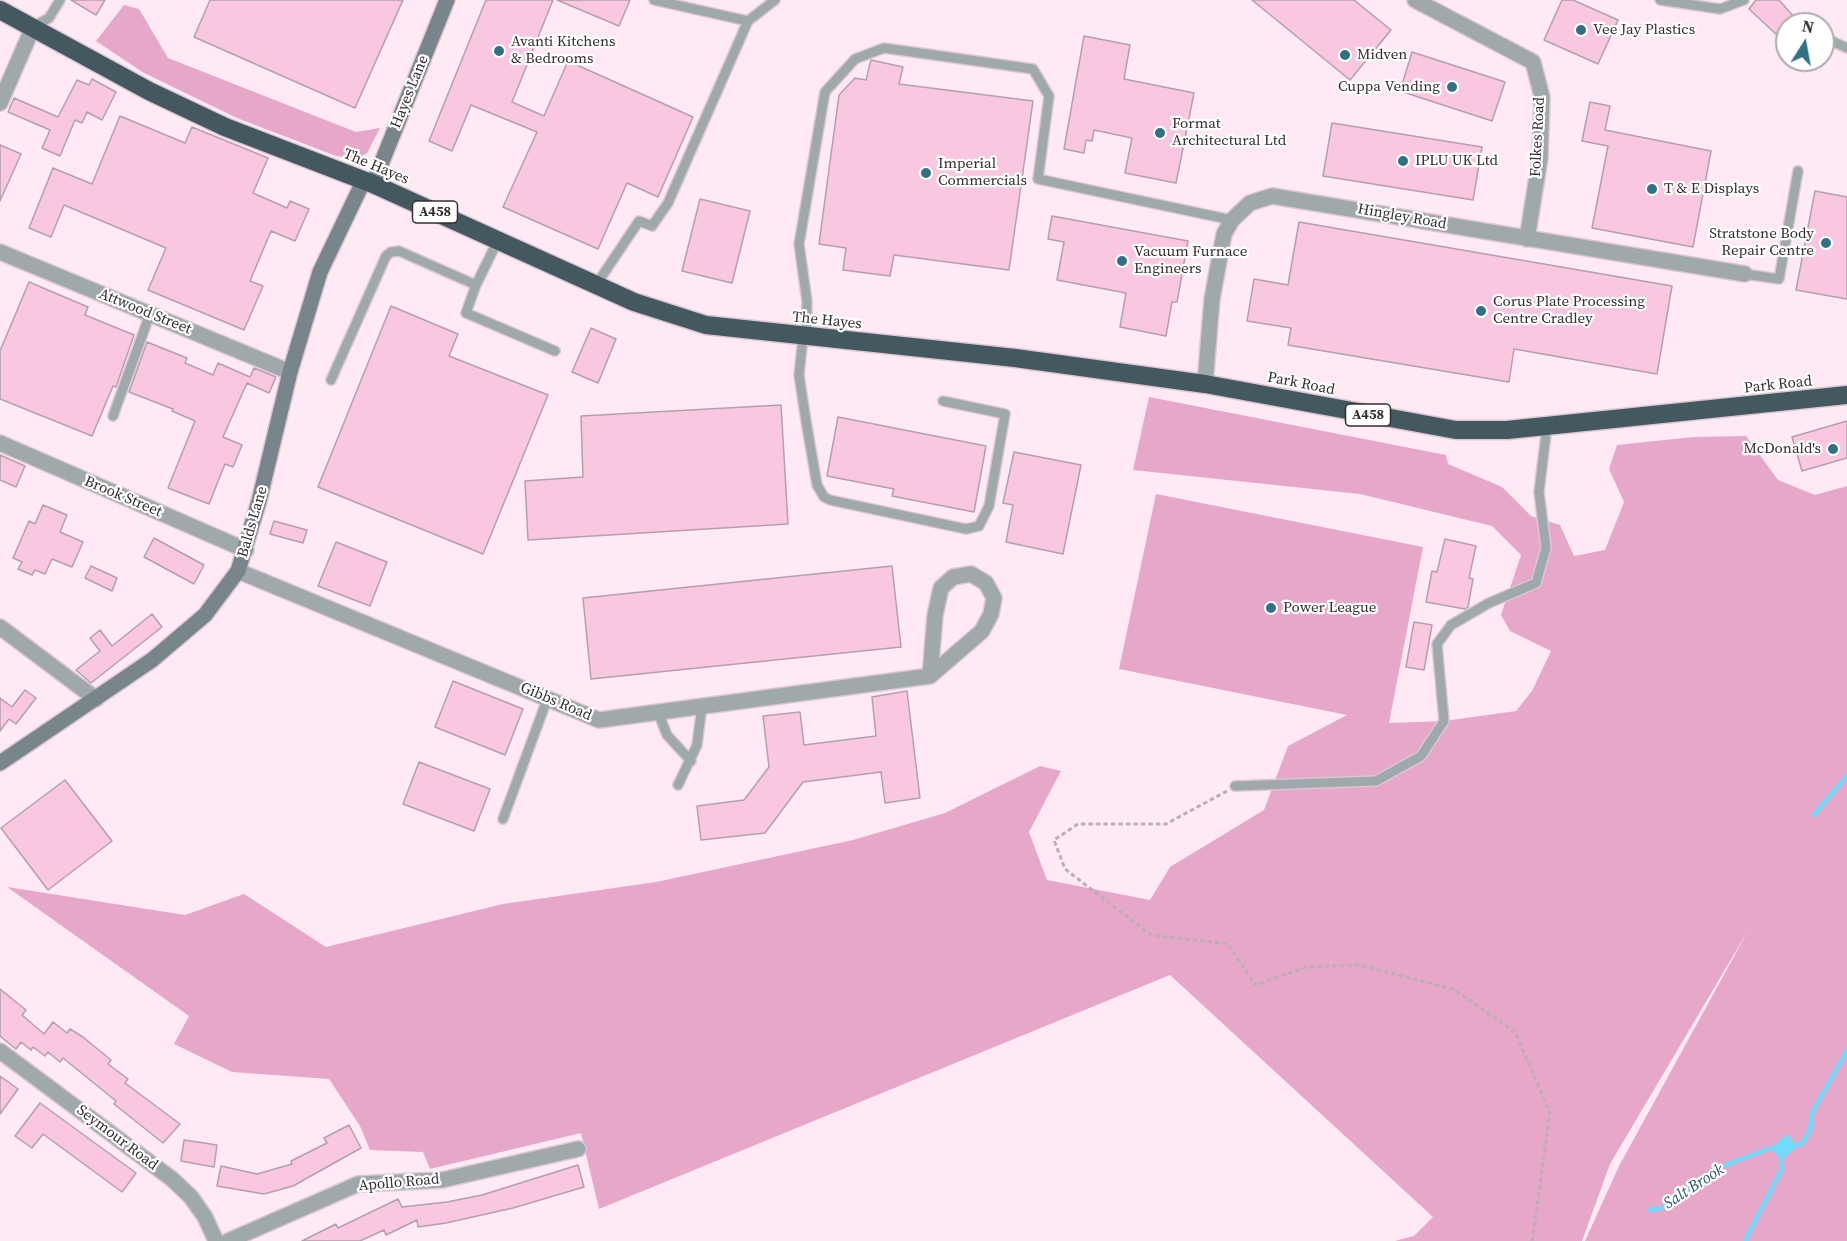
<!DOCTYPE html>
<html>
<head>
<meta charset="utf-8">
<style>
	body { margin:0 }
	#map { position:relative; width:1847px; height:1241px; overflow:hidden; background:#ffe9f4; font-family:"Source Serif 4",serif }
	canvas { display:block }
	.north { position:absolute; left:1775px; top:12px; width:60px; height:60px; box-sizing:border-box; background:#fff; border:2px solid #afabad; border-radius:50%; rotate:11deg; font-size:16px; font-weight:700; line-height:24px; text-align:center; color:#362e32 }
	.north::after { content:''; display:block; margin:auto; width:21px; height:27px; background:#317185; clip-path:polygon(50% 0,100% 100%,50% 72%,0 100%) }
</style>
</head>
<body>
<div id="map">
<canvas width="1847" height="1241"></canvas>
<div class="north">N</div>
</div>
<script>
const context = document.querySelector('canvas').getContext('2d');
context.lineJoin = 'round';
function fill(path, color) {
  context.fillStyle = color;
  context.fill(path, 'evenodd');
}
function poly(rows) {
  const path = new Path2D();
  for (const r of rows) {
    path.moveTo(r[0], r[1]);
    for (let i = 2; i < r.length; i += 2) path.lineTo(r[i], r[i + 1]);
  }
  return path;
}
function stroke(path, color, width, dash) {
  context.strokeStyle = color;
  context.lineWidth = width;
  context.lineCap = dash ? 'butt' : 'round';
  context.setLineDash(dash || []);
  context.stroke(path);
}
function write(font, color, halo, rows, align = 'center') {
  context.font = font + ' "Source Serif 4",serif';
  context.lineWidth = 4.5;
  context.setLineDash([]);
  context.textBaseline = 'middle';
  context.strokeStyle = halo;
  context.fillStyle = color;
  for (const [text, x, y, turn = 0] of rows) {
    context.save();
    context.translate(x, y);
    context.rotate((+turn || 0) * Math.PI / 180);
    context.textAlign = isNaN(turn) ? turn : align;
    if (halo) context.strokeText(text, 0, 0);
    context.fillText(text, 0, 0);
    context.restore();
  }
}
fill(poly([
	[124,5,139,9,168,58,356,132,380,128,367,153,357,159,336,156,237,118,144,73,96,41],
	[1149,397,1446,455,1448,464,1502,487,1531,516,1560,525,1574,556,1605,550,1624,502,1609,469,1617,445,1693,437,1746,436,1778,480,1815,495,1847,486,1847,1241,1585,1241,1619,1166,1749,929,1610,1164,1582,1241,1395,1241,1414,1236,1433,1217,1170,975,599,1209,581,1133,430,1169,423,1152,370,1150,360,1126,329,1079,232,1072,174,1044,189,1016,7,887,185,915,244,894,326,947,503,904,656,882,853,840,945,813,1040,766,1061,771,1029,832,1047,880,1150,900,1170,867,1264,810,1288,746,1347,715,1119,669,1156,494,1423,547,1389,723,1444,721,1516,711,1532,691,1551,651,1510,631,1501,615,1521,555,1492,526,1360,494,1133,470]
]), '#e7a7c9');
fill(poly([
	[1788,1134,1797,1147,1781,1160,1771,1148]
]), '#70dbfd');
stroke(poly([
	[1814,815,1847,776],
	[1796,1145,1802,1144,1810,1131,1812,1113,1847,1051],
	[1650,1210,1660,1209,1718,1168,1771,1148],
	[1745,1241,1782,1169,1781,1160]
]), '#70dbfd', 4.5);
const building = poly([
	[71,0,105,0,96,15,71,0],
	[210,0,403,0,355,108,194,37,210,0],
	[486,0,553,0,512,102,544,116,568,61,693,117,658,197,627,183,598,249,503,207,537,132,471,105,452,151,429,141,486,0],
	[557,0,630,0,619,26,557,0],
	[1252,0,1354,0,1391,30,1350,80,1252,0],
	[1562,0,1573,0,1618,20,1598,64,1544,40,1562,0],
	[1756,0,1779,0,1795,18,1787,24,1787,34,1778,36,1749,9,1756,0],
	[1084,36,1130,45,1124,79,1194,93,1176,183,1125,173,1132,138,1094,130,1092,141,1086,140,1084,153,1064,149,1084,36],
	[1412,52,1505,82,1492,121,1400,91,1412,52],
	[871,60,903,67,899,84,1033,101,1009,270,894,255,890,276,843,270,846,248,819,244,839,95,855,78,866,80,871,60],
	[92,79,116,92,102,120,87,112,82,123,75,120,60,156,42,148,50,130,8,112,14,98,58,117,77,80,89,85,92,79],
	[1590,102,1610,106,1605,130,1711,151,1693,247,1592,228,1608,146,1582,141,1590,102],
	[120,116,185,143,192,127,268,158,253,193,287,208,290,201,309,209,295,241,271,231,250,281,263,286,244,330,148,290,166,248,64,205,51,237,29,228,53,168,92,184,120,116],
	[1332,123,1482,147,1473,200,1323,176,1332,123],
	[0,145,21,154,0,201,0,145],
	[1815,191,1847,197,1847,299,1796,290,1815,191],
	[700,199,750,211,732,283,682,271,700,199],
	[1052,216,1188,241,1177,302,1172,302,1166,336,1120,327,1126,293,1057,280,1064,242,1048,239,1052,216],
	[1299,222,1672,286,1657,374,1514,349,1509,382,1288,345,1291,328,1247,321,1254,279,1288,285,1299,222],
	[29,282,88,307,85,315,134,335,116,387,113,386,92,436,0,399,0,351,29,282],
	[391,306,458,334,449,356,548,395,483,554,318,487,391,306],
	[591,328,616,339,598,383,572,372,591,328],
	[147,342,187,358,185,363,213,375,218,363,250,377,254,368,276,377,269,393,247,383,223,437,242,445,233,467,225,464,209,504,168,488,195,421,172,411,173,409,129,392,147,342],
	[781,405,788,524,528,540,525,481,583,477,581,416,781,405],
	[838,417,986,446,974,512,892,496,894,489,827,476,838,417],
	[1847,421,1847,458,1802,471,1792,437,1847,421],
	[1014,452,1081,465,1063,554,1006,542,1013,505,1003,503,1014,452],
	[0,455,25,466,16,487,0,480,0,455],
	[43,505,67,515,60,532,83,542,72,567,52,559,45,574,35,570,32,575,18,569,22,562,13,558,29,521,35,524,43,505],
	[274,521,307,530,303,543,270,534,274,521],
	[154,538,204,565,194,584,144,557,154,538],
	[1445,539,1476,546,1469,578,1473,579,1468,607,1465,609,1426,602,1432,571,1437,572,1445,539],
	[336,542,387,562,370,606,318,586,336,542],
	[91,566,117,578,112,591,85,578,91,566],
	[892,566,901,647,591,679,583,598,892,566],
	[152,614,162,627,91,683,76,670,100,651,90,638,100,630,112,646,152,614],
	[1414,622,1432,625,1424,670,1406,667,1414,622],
	[453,681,523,709,505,755,435,727,453,681],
	[25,690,36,698,16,724,9,719,0,731,0,698,12,707,25,690],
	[907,691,920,798,885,803,881,772,803,782,765,833,701,840,697,806,744,800,769,767,763,716,800,712,804,745,876,736,872,697,907,691],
	[419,762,490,789,474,831,403,804,419,762],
	[65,780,112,841,48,890,1,828,65,780],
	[0,989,26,1010,22,1015,44,1034,53,1022,67,1033,70,1029,83,1037,111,1060,108,1064,128,1079,125,1083,180,1124,163,1143,114,1104,116,1101,63,1058,60,1062,48,1052,45,1056,33,1047,31,1050,21,1042,16,1049,0,1036,0,989],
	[0,1076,18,1089,0,1114,0,1076],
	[40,1103,136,1173,122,1192,43,1134,32,1148,15,1136,40,1103],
	[349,1125,361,1148,293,1186,264,1194,217,1186,221,1166,257,1174,292,1164,291,1161,327,1143,324,1138,349,1125],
	[184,1140,217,1145,214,1167,181,1161,184,1140],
	[578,1165,584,1187,513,1208,446,1223,418,1227,417,1220,386,1235,384,1230,360,1241,302,1241,336,1224,338,1228,398,1199,402,1207,447,1202,482,1195,578,1165]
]);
fill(building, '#f9c7e0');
stroke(building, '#b4a0aa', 1.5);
const lane = poly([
	[654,0,748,21],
	[1660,0,1720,9,1744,0],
	[33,27,49,18,60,0],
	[1823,37,1847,48],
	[498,240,476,285,466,313,555,351],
	[1745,274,1779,279,1798,171],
	[596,285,639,221,652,226,668,203,748,21,775,0],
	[803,337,799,375,806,421,817,485,824,497,830,500,966,529,979,526,989,506,1005,414,943,401],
	[806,337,807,301,799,244,825,92,855,59,884,48,1033,69,1049,96,1038,179,1232,220],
	[331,380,386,256,391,252,399,251,476,285],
	[113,416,150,314],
	[658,712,667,735,691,761],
	[678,785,697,745,702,706],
	[1235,786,1376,781,1421,756,1444,721,1437,644,1451,625,1489,603,1536,583,1546,548,1539,492,1547,426],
	[503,819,548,697]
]);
const street = poly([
	[1415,0,1533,62,1542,97,1540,158,1527,239],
	[0,103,33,27],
	[0,252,290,372],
	[1205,384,1212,299,1224,234,1232,220,1250,203,1272,196,1745,274],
	[0,443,246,550],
	[238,571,599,720,930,676,935,615,941,588,953,577,971,574,986,583,994,598,991,614,982,631,930,676],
	[0,627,96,699],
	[0,1051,172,1179,191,1197,205,1217,216,1241],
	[228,1241,358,1184,442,1180,578,1149]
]);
const secondary = poly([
	[373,184,447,0],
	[0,763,152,660,205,615,238,571,259,501,290,372,320,272,364,180]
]);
const highway = poly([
	[0,10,149,91,225,127,373,184,634,302,706,325,1015,358,1205,384,1456,430,1507,430,1847,395]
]);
stroke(lane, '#dbc7d1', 12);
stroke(street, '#dbc7d1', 18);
stroke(secondary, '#dbc7d1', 18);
stroke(highway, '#dbc7d1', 21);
stroke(poly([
	[1227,791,1166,824,1078,824,1054,840,1065,869,1151,935,1228,944,1255,985,1307,967,1359,965,1453,989,1515,1032,1550,1113,1532,1241]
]), '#beadb5', 3, [4.5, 3]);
stroke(lane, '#9fa9ac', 9);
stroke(street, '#9fa9ac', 15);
stroke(secondary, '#78868b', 15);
stroke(highway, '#44585f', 18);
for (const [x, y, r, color] of [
	[1581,30,6,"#317185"],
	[499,51,6,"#317185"],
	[1345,55,6,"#317185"],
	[1452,87,6,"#317185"],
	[1160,133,6,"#317185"],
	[1403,161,6,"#317185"],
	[926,173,6,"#317185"],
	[1652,189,6,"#317185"],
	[1826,243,6,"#317185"],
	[1122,261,6,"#317185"],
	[1481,311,6,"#317185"],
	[1833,449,6,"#317185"],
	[1271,608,6,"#317185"]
]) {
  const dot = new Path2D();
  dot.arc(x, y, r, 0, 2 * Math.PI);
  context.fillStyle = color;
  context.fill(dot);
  stroke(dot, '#fff', 2);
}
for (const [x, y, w] of [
	[435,212,45],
	[1368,415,45]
]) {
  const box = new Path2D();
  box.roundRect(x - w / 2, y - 11, w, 22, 4.5);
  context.fillStyle = '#fff';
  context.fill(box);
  stroke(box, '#362e32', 1.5);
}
write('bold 14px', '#362e32', null, [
	["A458",435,212],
	["A458",1368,415]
]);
write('15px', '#362e32', '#fff', [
	["Vee Jay Plastics",1593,30],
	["Avanti Kitchens",511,42],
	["& Bedrooms",511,59],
	["Midven",1357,55],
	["Cuppa Vending",1440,87,"right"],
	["Format",1172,124],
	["Architectural Ltd",1172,141],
	["IPLU UK Ltd",1415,161],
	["Imperial",938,164],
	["Commercials",938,181],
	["T & E Displays",1664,189],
	["Stratstone Body",1814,234,"right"],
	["Repair Centre",1814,251,"right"],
	["Vacuum Furnace",1134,252],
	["Engineers",1134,269],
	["Corus Plate Processing",1493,302],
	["Centre Cradley",1493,319],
	["McDonald's",1821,449,"right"],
	["Power League",1283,608]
], 'left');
write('15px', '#362e32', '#fff', [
	["Hayes Lane",410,92,-68],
	["Folkes Road",1538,137,-87],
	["The Hayes",376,167,23],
	["Hingley Road",1402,217,10],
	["Attwood Street",145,312,22],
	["The Hayes",827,321,6],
	["Park Road",1301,384,11],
	["Park Road",1778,385,-6],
	["Brook Street",123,497,23],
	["Balds Lane",253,522,-74],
	["Gibbs Road",556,702,23],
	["Seymour Road",117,1138,37],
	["Apollo Road",399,1183,-5]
]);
write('italic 16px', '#295765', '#fff', [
	["Salt Brook",1694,1187,-33]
]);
</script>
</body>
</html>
